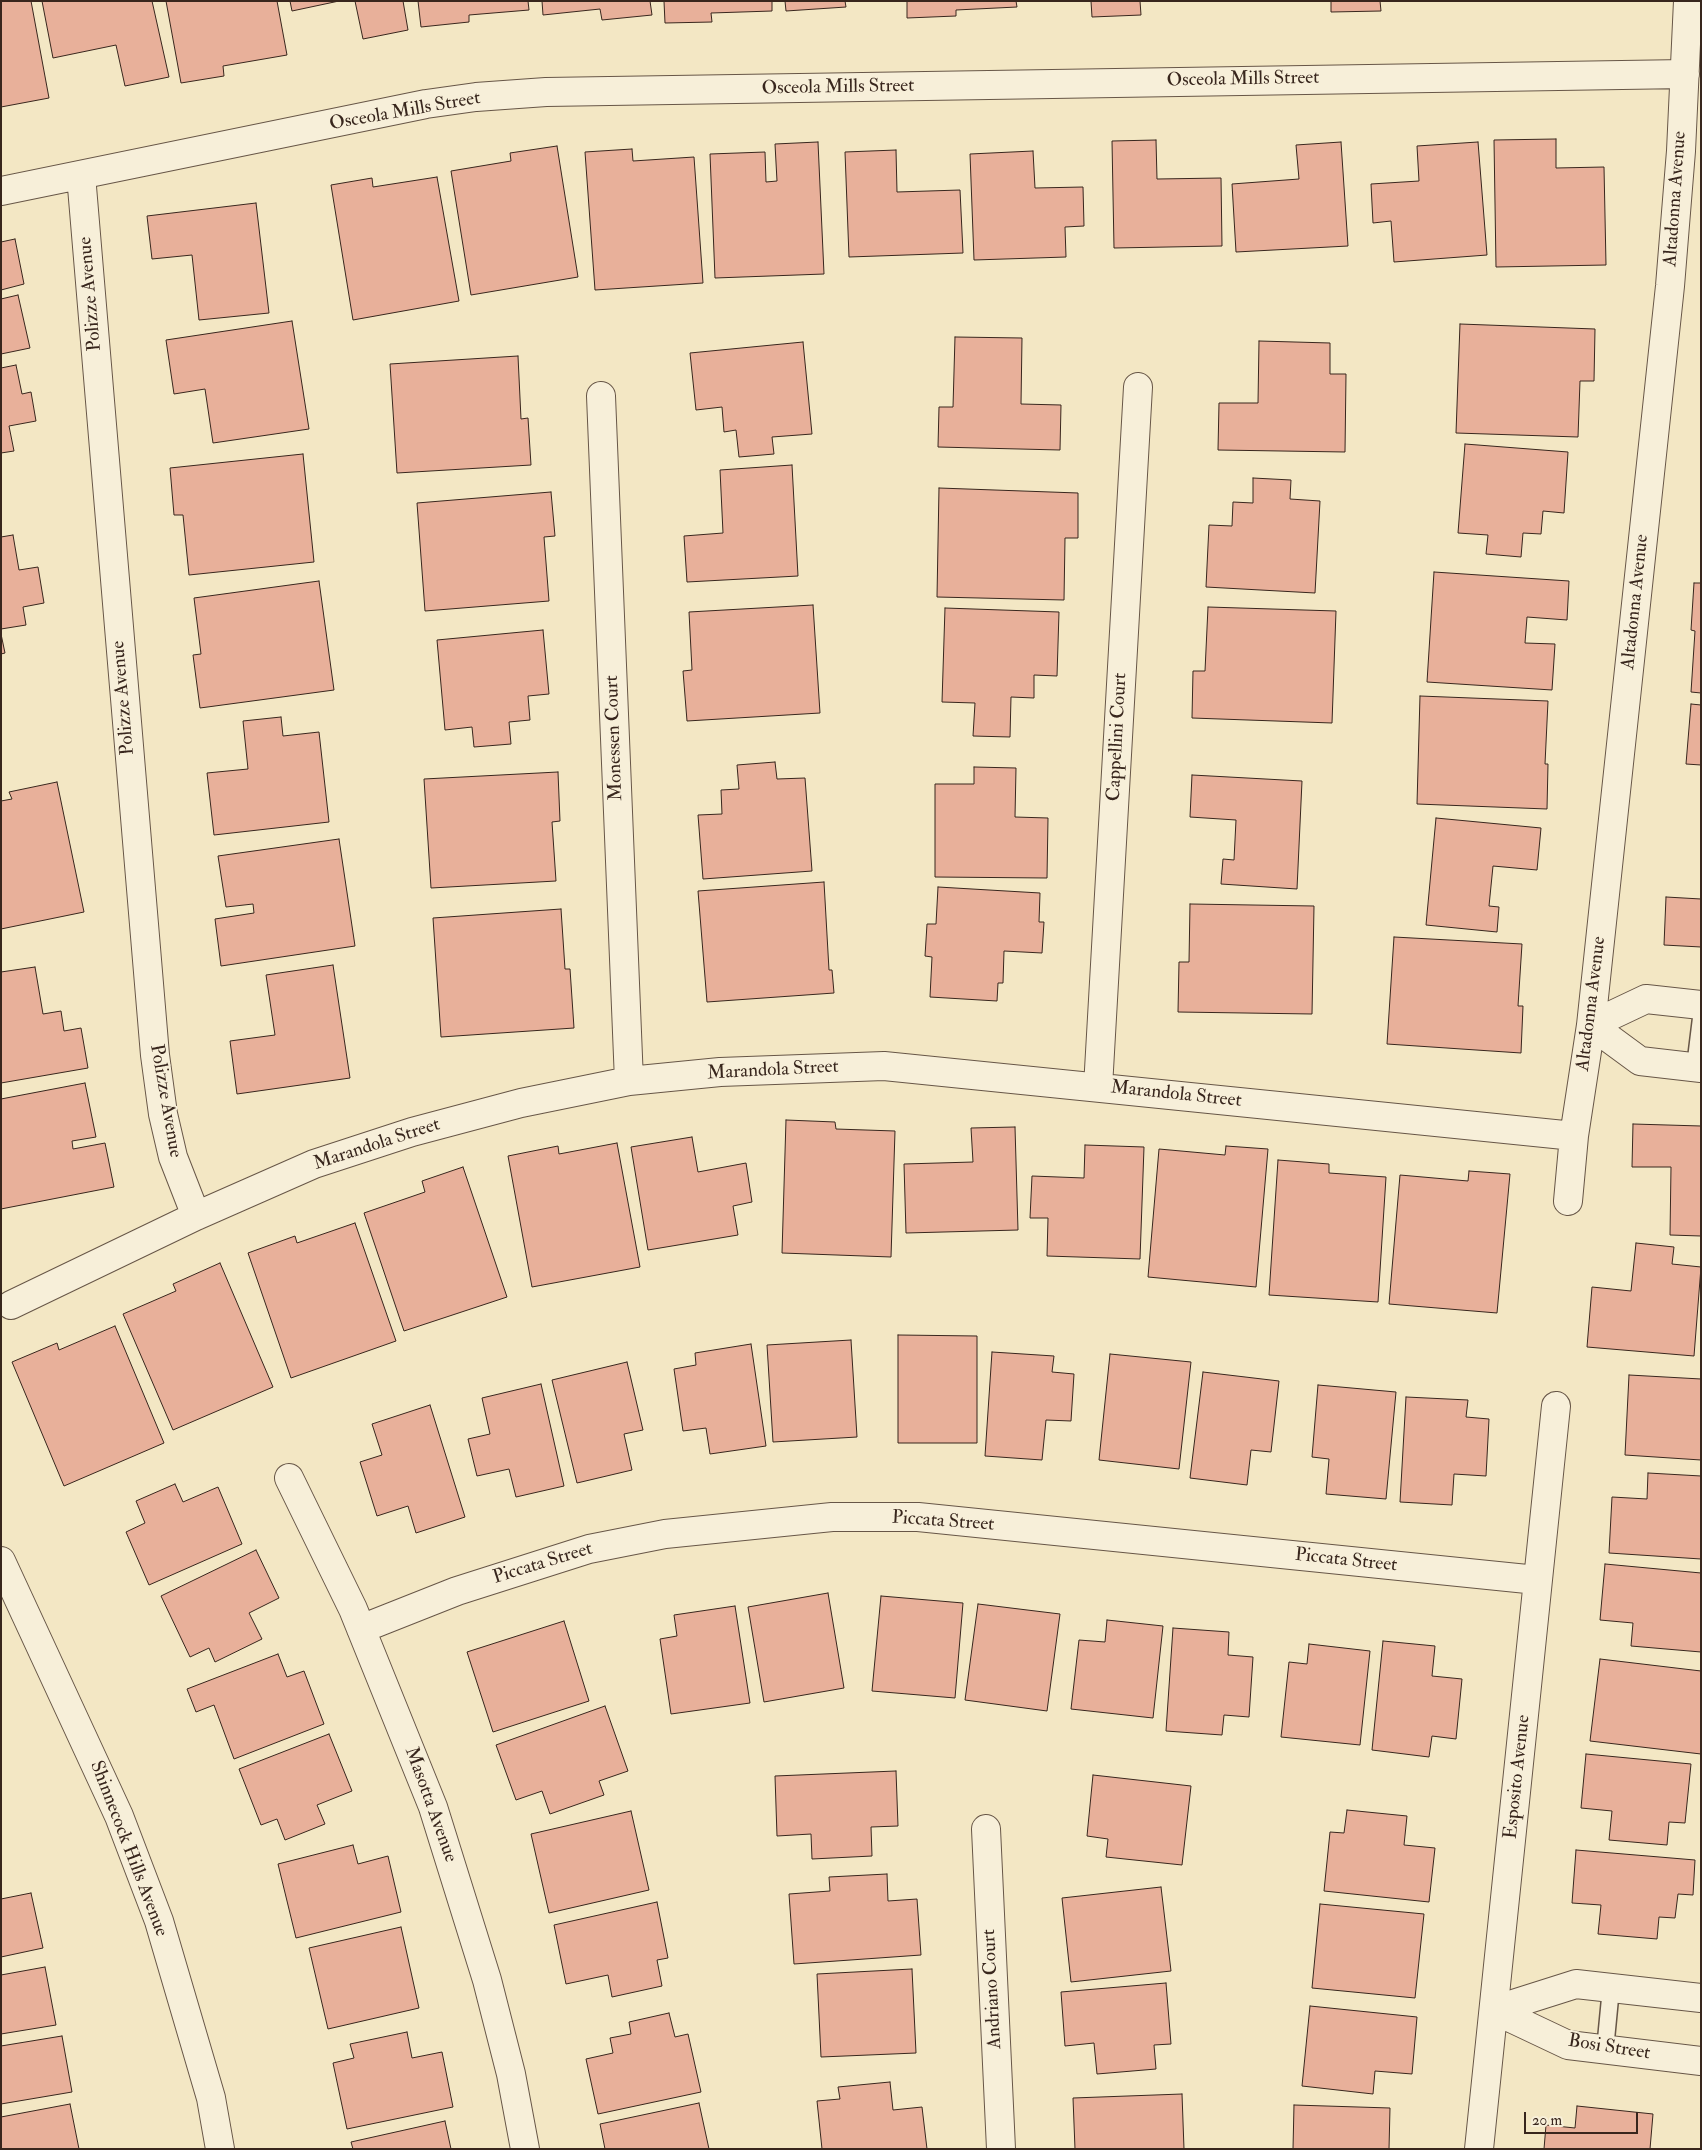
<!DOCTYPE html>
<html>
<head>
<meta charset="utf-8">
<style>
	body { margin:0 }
	#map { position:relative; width:1702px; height:2150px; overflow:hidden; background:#f3e7c4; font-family:"IM FELL Double Pica",serif }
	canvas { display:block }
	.frame { position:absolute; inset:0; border:2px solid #38261d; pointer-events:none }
	.scale { position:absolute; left:1524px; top:2112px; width:114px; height:22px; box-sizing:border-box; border:2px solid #38261d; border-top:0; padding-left:6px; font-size:15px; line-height:18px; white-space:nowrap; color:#38261d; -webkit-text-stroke:4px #f7efd9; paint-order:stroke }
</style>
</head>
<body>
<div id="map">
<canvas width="1702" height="2150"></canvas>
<div class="frame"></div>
<div class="scale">20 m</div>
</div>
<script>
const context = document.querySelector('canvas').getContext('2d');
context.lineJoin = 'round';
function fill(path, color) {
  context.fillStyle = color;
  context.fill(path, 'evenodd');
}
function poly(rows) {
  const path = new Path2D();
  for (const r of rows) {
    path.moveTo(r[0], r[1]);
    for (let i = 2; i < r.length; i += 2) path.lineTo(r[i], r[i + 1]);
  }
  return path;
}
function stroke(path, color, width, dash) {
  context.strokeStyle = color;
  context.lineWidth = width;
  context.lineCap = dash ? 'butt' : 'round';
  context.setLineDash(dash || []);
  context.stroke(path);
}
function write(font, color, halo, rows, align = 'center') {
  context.font = font + ' "IM FELL Double Pica",serif';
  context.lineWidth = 4;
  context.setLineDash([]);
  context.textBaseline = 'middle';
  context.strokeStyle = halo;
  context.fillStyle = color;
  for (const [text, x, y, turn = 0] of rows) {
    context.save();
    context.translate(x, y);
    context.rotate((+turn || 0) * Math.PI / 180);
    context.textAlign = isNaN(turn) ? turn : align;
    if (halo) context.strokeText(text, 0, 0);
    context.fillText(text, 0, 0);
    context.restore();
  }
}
const building = poly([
	[1,1,31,1,49,98,1,107,1,1],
	[42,1,152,1,169,77,125,86,116,45,53,58,42,1],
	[166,1,277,1,287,55,223,66,224,76,181,83,166,1],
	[290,1,339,1,292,11,290,1],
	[355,1,403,1,408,30,363,39,355,1],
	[418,1,528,1,529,10,469,15,469,22,421,27,418,1],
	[542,1,650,1,652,15,602,20,600,9,543,15,542,1],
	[664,1,772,1,772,11,711,13,712,22,665,23,664,1],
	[785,1,845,1,846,7,786,11,785,1],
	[907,1,1016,1,1017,7,956,10,956,16,907,18,907,1],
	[1091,1,1140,1,1141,15,1092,17,1091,1],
	[1331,1,1380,1,1381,11,1331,12,1331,1],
	[1556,139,1556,168,1604,167,1606,265,1496,267,1494,140,1556,139],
	[1156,140,1157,179,1221,178,1222,246,1114,248,1112,141,1156,140],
	[818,142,824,274,715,278,710,154,765,152,766,182,777,181,775,144,818,142],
	[1341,142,1348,246,1236,252,1232,184,1299,179,1296,145,1341,142],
	[1478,142,1487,255,1394,262,1391,221,1373,223,1371,184,1419,181,1417,146,1478,142],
	[557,146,578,277,471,295,451,171,511,161,510,153,557,146],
	[632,149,633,161,694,157,703,283,595,290,585,152,632,149],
	[896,150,897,192,960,190,963,253,849,257,845,152,896,150],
	[1033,151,1035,188,1083,187,1084,226,1065,227,1066,257,974,260,970,154,1033,151],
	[437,177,459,301,353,320,331,185,372,178,373,187,437,177],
	[256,203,269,313,199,320,192,255,152,259,147,216,256,203],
	[15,239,24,284,1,290,1,242,15,239],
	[18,295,30,348,1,354,1,299,18,295],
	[292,321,309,429,213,443,205,389,174,394,166,340,292,321],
	[1460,324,1595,329,1594,381,1580,381,1578,437,1456,433,1460,324],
	[955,337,1022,338,1021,404,1061,405,1060,450,938,447,939,407,953,407,955,337],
	[1259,341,1330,343,1330,374,1346,374,1345,452,1218,450,1219,403,1258,403,1259,341],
	[803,342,812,434,772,437,774,454,739,457,736,430,724,432,722,407,696,410,690,353,803,342],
	[518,356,521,419,528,418,531,465,397,473,390,364,518,356],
	[16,365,22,394,31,392,36,421,9,426,14,451,1,453,1,368,16,365],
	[1465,444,1568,452,1564,513,1543,511,1541,534,1523,533,1521,557,1486,554,1488,535,1458,533,1465,444],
	[303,454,314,562,189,575,183,515,174,515,170,468,303,454],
	[792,465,798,576,687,582,684,536,723,533,720,470,792,465],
	[1253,478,1291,480,1290,499,1320,501,1315,593,1206,587,1209,525,1232,526,1233,502,1253,503,1253,478],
	[939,488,1078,493,1078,538,1065,538,1064,600,937,597,939,488],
	[551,492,555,536,544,537,549,601,425,611,417,503,551,492],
	[13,535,19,570,38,567,44,603,23,607,26,625,1,629,1,537,13,535],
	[1434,572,1569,581,1567,620,1527,617,1525,643,1555,644,1552,690,1427,682,1434,572],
	[319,581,334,690,200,708,193,655,201,654,194,598,319,581],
	[1694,583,1701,583,1701,693,1691,692,1695,631,1691,630,1694,583],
	[813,605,820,713,687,721,683,671,692,670,689,612,813,605],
	[1208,607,1336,611,1332,723,1192,718,1193,671,1205,671,1208,607],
	[945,608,1059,612,1057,676,1034,675,1034,698,1011,697,1010,737,973,736,975,703,942,702,945,608],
	[543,630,549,694,528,696,530,720,509,722,511,744,474,747,472,727,445,730,437,640,543,630],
	[1,634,5,653,1,654,1,634],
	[1420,696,1548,701,1545,764,1548,764,1547,809,1417,804,1420,696],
	[1691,704,1701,705,1701,765,1686,764,1691,704],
	[281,717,283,736,319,732,329,822,214,835,207,773,248,769,243,721,281,717],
	[775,762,777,779,805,778,812,871,703,879,698,815,722,814,721,790,739,789,737,765,775,762],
	[974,767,1016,768,1015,817,1048,818,1047,878,935,877,935,784,974,784,974,767],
	[558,772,560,821,552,822,556,881,431,888,424,779,558,772],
	[1192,775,1302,781,1297,889,1221,884,1223,859,1234,860,1236,820,1190,817,1192,775],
	[57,782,84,912,1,929,1,801,12,799,9,792,57,782],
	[1436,818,1541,828,1537,870,1493,866,1489,906,1499,907,1497,932,1426,925,1436,818],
	[339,839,355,946,221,966,215,919,254,913,253,904,226,907,218,856,339,839],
	[824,882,829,970,832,970,834,993,707,1002,698,891,824,882],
	[938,887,1040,893,1039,922,1044,922,1042,953,1004,951,1003,983,998,983,997,1001,930,997,932,957,925,956,927,924,936,924,938,887],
	[1666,897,1701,899,1701,947,1664,945,1666,897],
	[1190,904,1314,906,1312,1014,1178,1012,1179,962,1189,962,1190,904],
	[561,909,565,969,570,969,574,1028,441,1037,433,918,561,909],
	[1394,937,1522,944,1518,1006,1523,1006,1521,1053,1387,1044,1394,937],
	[333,965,350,1078,237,1094,230,1041,275,1035,266,975,333,965],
	[35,967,43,1014,61,1011,64,1031,81,1028,88,1068,1,1083,1,972,35,967],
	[85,1083,96,1137,72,1141,73,1149,105,1143,114,1187,1,1209,1,1099,85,1083],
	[786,1120,835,1122,836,1129,895,1131,891,1257,782,1253,786,1120],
	[1633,1124,1701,1126,1701,1236,1670,1235,1671,1167,1632,1167,1633,1124],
	[1015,1127,1018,1230,906,1233,904,1164,973,1162,971,1128,1015,1127],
	[692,1137,698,1172,746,1163,752,1202,733,1206,738,1235,648,1250,631,1147,692,1137],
	[617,1143,640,1267,532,1287,508,1156,558,1146,559,1154,617,1143],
	[1085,1145,1144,1147,1140,1259,1047,1256,1048,1218,1030,1218,1032,1176,1084,1178,1085,1145],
	[1226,1146,1268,1149,1256,1287,1148,1277,1159,1149,1225,1155,1226,1146],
	[1278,1160,1329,1164,1329,1173,1386,1177,1378,1302,1269,1295,1278,1160],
	[463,1167,507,1297,404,1331,364,1213,425,1192,422,1181,463,1167],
	[1469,1171,1510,1174,1497,1313,1389,1304,1400,1175,1468,1181,1469,1171],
	[355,1223,396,1341,291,1378,248,1253,295,1236,297,1243,355,1223],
	[1636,1243,1674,1247,1672,1264,1701,1267,1694,1356,1587,1347,1592,1287,1631,1291,1636,1243],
	[220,1263,273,1387,173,1430,123,1314,176,1291,173,1284,220,1263],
	[115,1326,164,1443,64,1486,12,1362,57,1343,59,1350,115,1326],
	[898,1335,977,1336,977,1443,898,1443,898,1335],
	[851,1340,857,1437,773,1442,767,1345,851,1340],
	[751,1344,766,1446,710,1454,706,1428,683,1431,674,1369,696,1365,695,1353,751,1344],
	[992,1352,1054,1356,1052,1372,1074,1374,1071,1421,1046,1420,1042,1460,985,1456,992,1352],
	[1110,1354,1191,1362,1179,1469,1099,1460,1110,1354],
	[627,1362,643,1430,624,1434,632,1470,577,1483,552,1380,627,1362],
	[1203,1372,1279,1381,1271,1452,1251,1450,1247,1485,1190,1478,1203,1372],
	[1629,1375,1701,1379,1701,1460,1625,1455,1629,1375],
	[541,1384,564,1486,516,1497,509,1469,477,1476,468,1439,490,1434,482,1398,541,1384],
	[1318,1385,1396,1392,1386,1499,1326,1494,1329,1459,1312,1457,1318,1385],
	[1406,1397,1468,1400,1466,1417,1489,1419,1486,1476,1454,1474,1452,1505,1400,1502,1406,1397],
	[430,1405,465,1517,416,1533,408,1506,377,1516,360,1462,382,1455,372,1424,430,1405],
	[1648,1473,1701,1476,1701,1559,1609,1553,1612,1497,1647,1499,1648,1473],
	[175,1484,183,1502,218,1487,242,1544,149,1585,126,1532,145,1523,136,1501,175,1484],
	[256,1550,279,1598,249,1613,262,1639,215,1662,209,1648,190,1657,161,1596,256,1550],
	[1605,1564,1701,1573,1701,1652,1631,1646,1633,1623,1600,1620,1605,1564],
	[828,1593,844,1688,764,1702,748,1607,828,1593],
	[881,1596,963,1603,955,1698,872,1691,881,1596],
	[978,1604,1060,1614,1047,1711,965,1700,978,1604],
	[735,1606,750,1703,671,1714,660,1639,677,1636,674,1615,735,1606],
	[1107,1620,1163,1626,1153,1718,1071,1709,1079,1640,1105,1642,1107,1620],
	[564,1621,589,1701,493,1732,467,1652,564,1621],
	[1173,1628,1229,1632,1228,1655,1253,1657,1249,1717,1224,1715,1222,1735,1166,1731,1173,1628],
	[1383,1641,1435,1646,1432,1676,1462,1679,1456,1739,1432,1736,1429,1757,1372,1750,1383,1641],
	[1309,1644,1370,1651,1360,1745,1281,1737,1289,1662,1307,1664,1309,1644],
	[278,1654,287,1677,304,1671,324,1724,234,1759,214,1705,196,1712,187,1689,278,1654],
	[1600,1659,1701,1671,1701,1754,1590,1741,1600,1659],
	[605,1706,628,1771,599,1781,604,1795,550,1814,542,1791,516,1800,496,1745,605,1706],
	[329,1734,352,1791,317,1805,325,1824,285,1840,277,1819,261,1825,239,1769,329,1734],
	[1586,1754,1691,1764,1685,1823,1669,1822,1667,1845,1609,1840,1612,1811,1581,1808,1586,1754],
	[896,1771,898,1826,871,1827,872,1856,812,1859,811,1834,777,1836,775,1776,896,1771],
	[1093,1775,1191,1786,1182,1865,1106,1857,1108,1839,1087,1836,1093,1775],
	[1347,1810,1407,1816,1404,1845,1435,1848,1429,1902,1324,1891,1330,1832,1344,1833,1347,1810],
	[631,1811,649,1890,549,1913,531,1834,631,1811],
	[353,1845,358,1864,388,1856,401,1912,296,1938,278,1864,353,1845],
	[1576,1850,1695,1860,1693,1895,1678,1894,1675,1918,1659,1917,1657,1939,1598,1934,1601,1905,1572,1903,1576,1850],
	[887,1874,888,1901,917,1899,921,1955,794,1964,789,1894,830,1891,829,1877,887,1874],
	[1161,1887,1171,1971,1071,1982,1062,1898,1161,1887],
	[31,1893,43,1948,1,1957,1,1899,31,1893],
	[657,1902,668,1958,657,1960,662,1986,612,1997,608,1975,566,1984,554,1925,657,1902],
	[1320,1904,1424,1914,1415,1998,1312,1988,1320,1904],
	[401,1927,419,2008,328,2029,309,1948,401,1927],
	[45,1967,56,2025,1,2034,1,1975,45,1967],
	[912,1969,916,2053,821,2057,817,1974,912,1969],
	[1166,1983,1171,2044,1154,2045,1156,2069,1097,2074,1094,2043,1065,2046,1061,1992,1166,1983],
	[1310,2006,1417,2017,1412,2074,1375,2071,1373,2094,1302,2086,1310,2006],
	[669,2013,675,2037,688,2034,701,2092,598,2114,586,2059,613,2053,610,2038,631,2034,629,2022,669,2013],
	[407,2032,412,2058,442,2052,453,2107,347,2129,333,2063,354,2058,350,2044,407,2032],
	[62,2036,72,2092,1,2104,1,2046,62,2036],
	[890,2082,893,2110,922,2107,927,2149,822,2149,817,2101,840,2099,838,2087,890,2082],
	[1182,2094,1184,2149,1075,2149,1073,2098,1182,2094],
	[699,2103,709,2149,605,2149,600,2124,699,2103],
	[70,2104,79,2149,1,2149,1,2117,70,2104],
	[1294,2105,1390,2108,1389,2149,1293,2149,1294,2105],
	[1577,2106,1653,2114,1650,2149,1544,2149,1546,2125,1575,2128,1577,2106],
	[445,2121,451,2149,353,2149,351,2142,445,2121]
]);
fill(building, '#e8b09a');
stroke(building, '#38261d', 1);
const service = poly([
	[1695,1067,1701,1018],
	[1605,2050,1611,1988]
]);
const minor = poly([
	[81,175,155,1055,163,1114,173,1157,196,1216],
	[1,191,426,104,476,97,546,92,1685,74],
	[601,396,629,1081],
	[1701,1005,1646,999,1591,1025,1640,1061,1701,1068],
	[1098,1087,1138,387],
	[1568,1201,1574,1136,1591,1025,1670,286,1681,151,1688,1],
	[11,1305,196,1216,314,1164,412,1132,521,1103,629,1081,720,1072,884,1066,1574,1136],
	[289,1478,353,1609,433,1807,487,1980,511,2074,525,2149],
	[361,1629,457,1591,589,1549,665,1534,832,1517,918,1517,1537,1580],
	[986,1829,1001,2149],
	[1494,2010,1568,2045,1701,2061],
	[1494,2010,1576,1984,1701,1998],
	[1479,2149,1556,1406]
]);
const tertiary = poly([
	[1,1561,119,1816,159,1921,211,2098,220,2149]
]);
stroke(service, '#675647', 19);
stroke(minor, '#675647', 30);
stroke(tertiary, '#675647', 30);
stroke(service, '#f7efd9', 16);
stroke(minor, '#f7efd9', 28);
stroke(tertiary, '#f7efd9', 28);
write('19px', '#38261d', '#f7efd9', [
	["Osceola Mills Street",1243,80,-1],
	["Osceola Mills Street",838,88,-1],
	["Osceola Mills Street",405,112,-10],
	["Altadonna Avenue",1676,199,-86],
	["Polizze Avenue",91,294,-95],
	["Altadonna Avenue",1636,602,-84],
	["Polizze Avenue",124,698,-95],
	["Cappellini Court",1118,737,-87],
	["Monessen Court",615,738,-92],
	["Altadonna Avenue",1592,1004,-83],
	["Marandola Street",773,1071,-3],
	["Marandola Street",1176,1095,6],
	["Polizze Avenue",165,1101,80],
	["Marandola Street",377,1145,-18],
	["Piccata Street",943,1522,4],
	["Piccata Street",1346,1561,6],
	["Piccata Street",543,1564,-17],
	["Esposito Avenue",1518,1777,-84],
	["Masotta Avenue",430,1805,70],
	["Shinnecock Hills Avenue",128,1849,69],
	["Andriano Court",993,1989,-93],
	["Bosi Street",1609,2048,9]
]);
</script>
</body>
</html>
